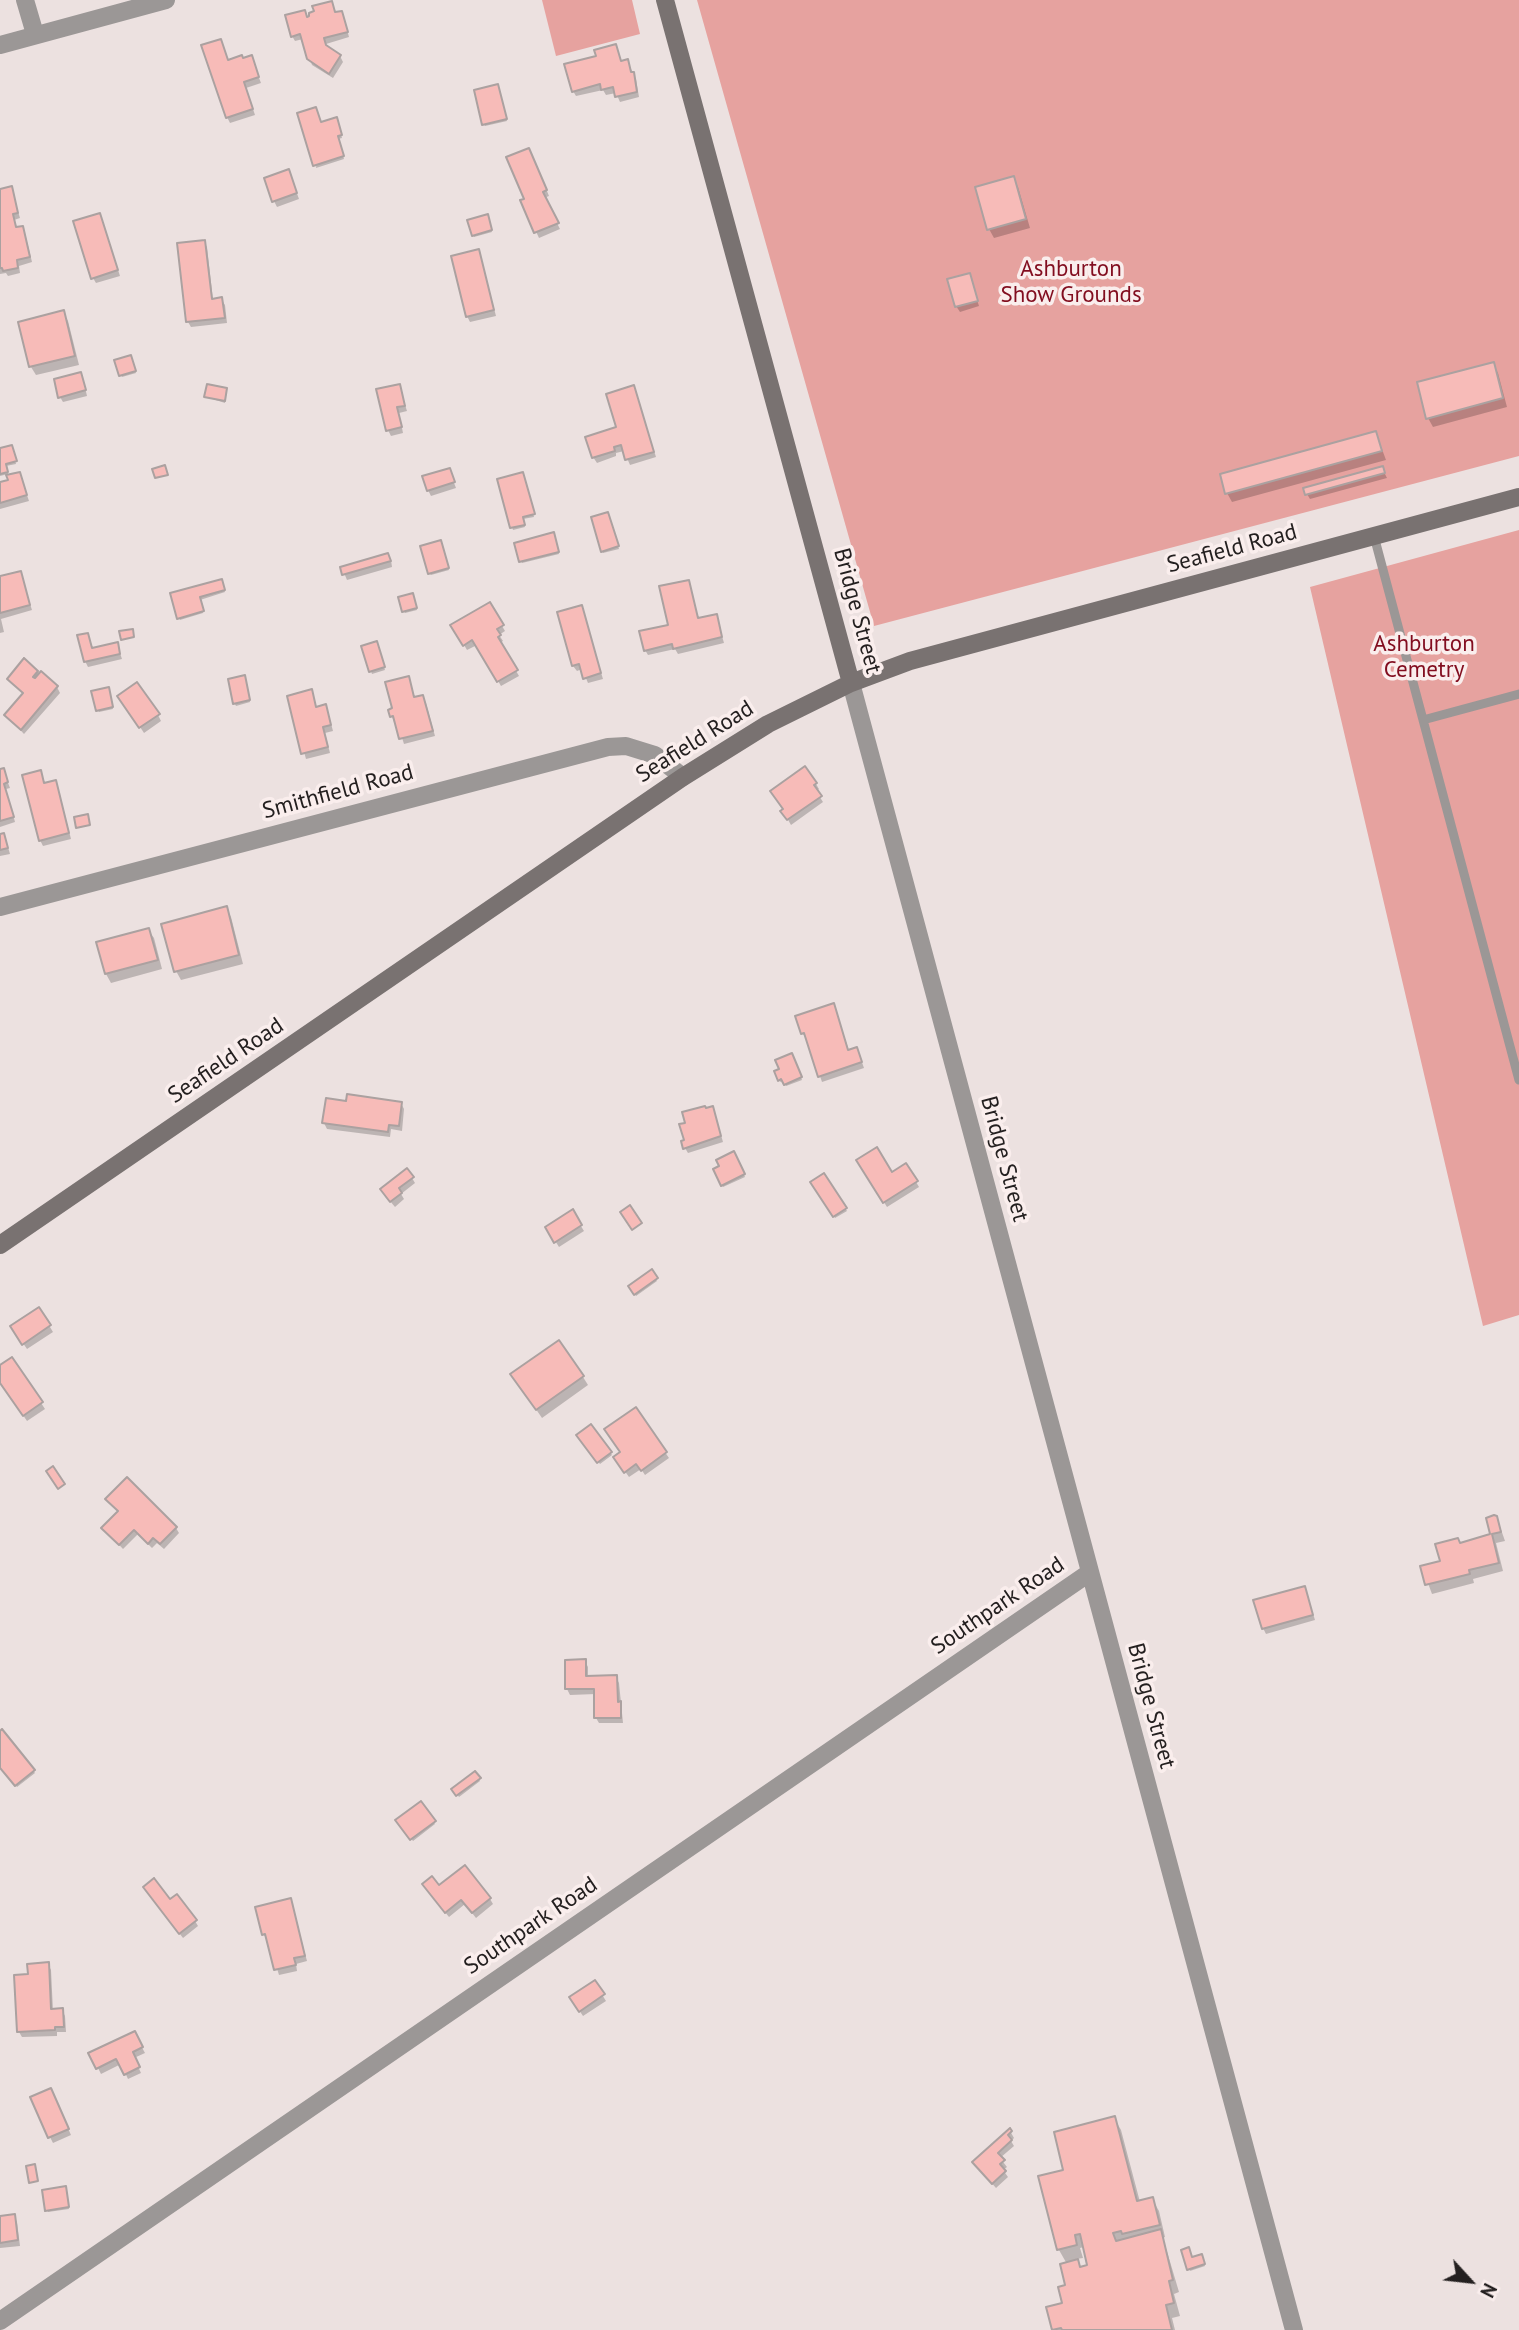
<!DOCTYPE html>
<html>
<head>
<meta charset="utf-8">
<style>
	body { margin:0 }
	#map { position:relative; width:1519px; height:2330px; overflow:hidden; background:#ece1e0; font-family:"PT Sans",sans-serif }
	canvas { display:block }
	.north { position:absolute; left:1435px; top:2246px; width:70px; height:70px; -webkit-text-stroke:5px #faeeed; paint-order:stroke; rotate:117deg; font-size:19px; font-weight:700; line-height:28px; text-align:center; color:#242020 }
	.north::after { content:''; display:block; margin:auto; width:24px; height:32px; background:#242020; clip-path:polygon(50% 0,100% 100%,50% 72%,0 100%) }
</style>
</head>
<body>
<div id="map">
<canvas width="1519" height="2330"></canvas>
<div class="north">N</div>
</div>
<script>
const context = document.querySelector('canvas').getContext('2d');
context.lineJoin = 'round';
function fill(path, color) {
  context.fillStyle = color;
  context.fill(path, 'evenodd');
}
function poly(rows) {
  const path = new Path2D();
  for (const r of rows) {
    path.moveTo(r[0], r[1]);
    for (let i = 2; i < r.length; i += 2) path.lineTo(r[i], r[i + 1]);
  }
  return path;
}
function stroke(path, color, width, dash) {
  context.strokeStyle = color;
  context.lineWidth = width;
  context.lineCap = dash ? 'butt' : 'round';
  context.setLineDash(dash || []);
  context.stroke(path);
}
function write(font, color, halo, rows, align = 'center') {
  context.font = font + ' "PT Sans",sans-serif';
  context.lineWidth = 7;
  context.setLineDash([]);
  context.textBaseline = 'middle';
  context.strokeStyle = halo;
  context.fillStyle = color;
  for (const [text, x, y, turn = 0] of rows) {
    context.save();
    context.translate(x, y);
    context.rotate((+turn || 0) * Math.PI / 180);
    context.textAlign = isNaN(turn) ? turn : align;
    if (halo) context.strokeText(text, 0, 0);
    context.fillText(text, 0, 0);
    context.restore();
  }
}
fill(poly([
	[542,0,632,0,640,34,556,56],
	[697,0,1519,0,1519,456,874,626],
	[1519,530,1519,1315,1483,1326,1310,587]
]), '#e6a29f');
fill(poly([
	[331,3,336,14,341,13,344,18,349,37,326,44,327,47,340,56,343,62,333,78,312,65,303,39,295,41,292,36,308,18],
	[221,41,229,62,251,57,261,83,246,88,255,115,230,123,227,117],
	[616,46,622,62,627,61,636,79,639,97,620,102,616,93,606,95,603,90,576,96,573,91,598,57],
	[499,88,507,121,485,126,484,124],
	[337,121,342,138,338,139,344,159,316,168,321,124],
	[532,155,549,196,544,198,560,229,539,238,522,201,526,200],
	[291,177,299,199,277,207,274,201],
	[1013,178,1018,187,1030,228,994,238,989,229],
	[11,188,20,218,14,220,17,229,22,228,25,233,32,262,19,266,20,273,8,276,6,273,0,274,0,190],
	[488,218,492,232,474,237,473,235],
	[102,220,120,276,96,283,93,278],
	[204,242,207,247,213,300,221,299,225,305,227,323,191,327,188,322],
	[481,257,496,316,470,322,467,316],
	[969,275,979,306,960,312,956,306],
	[63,312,68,321,79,365,36,375,31,367,20,323],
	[131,359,136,373,122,377,121,375],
	[1493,364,1498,373,1507,407,1433,427,1428,418],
	[83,379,87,396,63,402,60,397],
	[399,386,407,411,399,413,403,433,391,436,388,430],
	[226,389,225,403,206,397],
	[636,393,656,457,630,465,624,451,616,453,616,456,597,463,593,457,619,429],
	[1376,433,1386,460,1232,502,1227,493],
	[12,449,16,464,6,466,9,477,20,474,29,501,0,509,0,484,10,481,8,474,0,476,0,450],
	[1382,468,1387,478,1310,499,1307,494],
	[449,470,456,488,431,496,428,490],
	[524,476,534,517,523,519,525,527,513,530,499,480],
	[609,516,619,549,603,553,602,551],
	[555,536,559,554,522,563,521,561],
	[442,544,449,570,431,575,429,573],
	[391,560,392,567,347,580,342,568],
	[20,573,32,610,1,619,4,632,0,633,0,578],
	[688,582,699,619,716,615,724,643,678,654,675,649,648,655,645,650,670,626],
	[222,583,225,592,200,600,203,613,180,620,172,595],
	[414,597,417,610,405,613,404,611],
	[489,604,505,631,499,635,503,641,500,643,519,676,501,686,477,645,467,650,453,626],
	[581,607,603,679,588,683,582,669,577,671,573,666,559,613],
	[88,634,93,649,117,644,122,659,88,667,85,661],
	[377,645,385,670,372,674,363,647],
	[37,672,39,676,57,687,60,693,24,734,6,715,24,695,9,679],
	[408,678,415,699,423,697,426,703,435,736,404,744,397,722,394,722,390,711,394,710],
	[246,679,250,702,236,706,235,704],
	[109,691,113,709,99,712,98,710],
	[311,691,317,708,325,706,328,712,333,731,325,733,330,753,306,759,289,697],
	[123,701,158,715,161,721,144,733],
	[3,770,10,788,6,789,15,822,0,827,0,771],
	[40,772,45,784,55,782,58,787,71,839,43,846,40,840],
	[816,784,819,789,816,791,823,802,791,825,775,797],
	[0,835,3,835,6,840,10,854,0,856],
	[226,908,231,917,243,964,181,980,176,971],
	[148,930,154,938,162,969,111,983,106,974,98,943],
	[836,1010,849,1051,859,1054,864,1068,822,1082,807,1038,802,1033],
	[791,1055,802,1080,786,1086,784,1080,780,1082,776,1072,781,1070],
	[348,1103,401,1103,404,1109,402,1131,391,1129,390,1137,327,1129,324,1123],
	[715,1114,723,1142,688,1153,685,1148],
	[733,1153,745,1177,723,1187,715,1170],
	[858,1161,891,1174,906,1165,919,1187,887,1207],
	[823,1175,847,1211,835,1218,812,1183],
	[412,1178,415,1183,401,1194,404,1199,395,1207,385,1195],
	[572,1212,584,1231,559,1247,547,1228],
	[651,1272,657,1281,636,1296,630,1287],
	[39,1309,53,1332,27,1349,12,1327],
	[12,1359,45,1409,27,1421,0,1381,0,1367],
	[583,1377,588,1385,542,1418,518,1383],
	[635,1409,669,1458,645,1475,641,1469,629,1477,619,1463],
	[590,1426,612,1455,600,1464,578,1435],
	[107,1499,176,1528,179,1533,164,1549,157,1543,152,1548,138,1534,123,1549,103,1528,119,1513],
	[1497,1518,1505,1541,1496,1543,1503,1571,1473,1579,1474,1583,1432,1594,1422,1567,1442,1562,1460,1544,1493,1536,1488,1519],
	[1305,1588,1315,1620,1266,1634,1263,1628],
	[585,1661,588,1667,588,1677,616,1677,619,1683,623,1723,599,1723,596,1718,596,1694,570,1695,567,1689],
	[2,1731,35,1773,17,1787,0,1766,0,1733],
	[475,1773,480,1781,459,1797,454,1789],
	[420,1804,435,1824,413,1841,398,1821],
	[439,1887,490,1899,493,1904,476,1918,465,1904,449,1917,427,1890],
	[148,1893,170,1902,195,1921,198,1926,183,1938],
	[291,1900,307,1961,296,1964,297,1971,279,1975,268,1939,263,1934],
	[48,1964,51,1970,53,2011,62,2010,65,2016,66,2032,57,2032,57,2036,22,2037,19,2032,29,1976],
	[594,1982,606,2001,583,2016,571,1998],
	[134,2033,145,2053,134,2058,141,2073,128,2079,121,2064,101,2074,91,2054],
	[53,2095,71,2135,53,2143,50,2137],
	[1114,2118,1121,2130,1140,2202,1152,2199,1159,2211,1165,2237,1163,2238,1179,2292,1174,2294,1180,2316,1172,2318,1175,2330,1054,2330,1048,2308,1064,2305,1068,2287,1067,2264,1059,2250,1041,2177,1065,2171],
	[1084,2247,1089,2266,1082,2268,1076,2259,1083,2258,1080,2248],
	[1010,2131,1014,2138,1011,2141,1014,2146,1000,2158,1007,2167,1003,2170,1008,2177,996,2188,974,2163],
	[66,2190,69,2209,48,2212,47,2210],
	[14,2216,17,2222,20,2246,0,2248,0,2218],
	[1202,2258,1205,2266,1190,2271,1192,2259]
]), '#0003');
const building = poly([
	[332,1,335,12,342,11,348,32,324,38,326,45,341,55,329,74,307,59,300,34,291,37,285,15,305,10,307,17,309,16,309,13,314,11,312,6,332,1],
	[221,39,228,60,242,55,243,58,252,55,259,77,244,82,253,109,226,118,201,45,221,39],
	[616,44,621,61,628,59,631,72,634,72,637,92,615,97,613,87,601,90,600,84,572,92,564,64,596,56,594,50,616,44],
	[498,84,507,119,482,125,474,90,498,84],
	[316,107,321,122,337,117,342,135,338,136,344,156,313,166,297,113,316,107],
	[529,148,547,190,543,192,559,223,534,233,520,200,524,199,506,157,529,148],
	[289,169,297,193,272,202,264,178,289,169],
	[1014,176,1026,219,987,230,975,187,1014,176],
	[12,186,18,213,13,214,16,227,23,226,30,257,17,260,18,268,3,271,2,268,0,268,0,189,12,186],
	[100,213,118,270,91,279,73,221,100,213],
	[488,214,492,230,472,236,467,220,488,214],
	[205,240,212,299,222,297,225,318,186,322,177,243,205,240],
	[479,249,494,310,466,317,451,256,479,249],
	[970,273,978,301,955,307,947,279,970,273],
	[64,310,75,356,29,367,18,322,64,310],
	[131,355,136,371,119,376,114,360,131,355],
	[1494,362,1503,398,1426,419,1417,382,1494,362],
	[81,372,86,390,58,398,54,379,81,372],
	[207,384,227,388,225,401,204,397,207,384],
	[400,384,405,406,397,407,402,427,386,431,376,389,400,384],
	[634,385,654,452,625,460,621,445,614,447,615,451,592,458,585,437,616,427,606,394,634,385],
	[1376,431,1382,451,1225,494,1220,474,1376,431],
	[12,445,17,461,6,464,8,472,0,474,0,448,12,445],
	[165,465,168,475,155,478,152,469,165,465],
	[1383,466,1385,473,1305,495,1303,488,1383,466],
	[450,468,455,482,427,491,422,476,450,468],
	[20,472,27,495,0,503,0,482,8,480,6,475,20,472],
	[523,472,535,514,523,517,525,525,510,528,497,479,523,472],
	[608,512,619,546,601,552,591,517,608,512],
	[554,532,559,552,519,562,514,543,554,532],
	[441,540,449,568,428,574,420,546,441,540],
	[388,553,391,561,342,575,340,567,388,553],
	[21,571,30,605,0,613,0,576,21,571],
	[222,579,225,590,200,597,204,611,177,619,170,593,222,579],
	[689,580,698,618,717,614,722,637,673,649,672,644,644,651,639,631,668,625,659,586,689,580],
	[413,593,417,608,402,612,398,597,413,593],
	[490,602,504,625,497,629,501,635,498,637,518,670,497,682,472,640,463,646,450,625,490,602],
	[582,605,601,673,583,679,579,664,572,666,557,612,582,605],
	[133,629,134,637,121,640,119,631,133,629],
	[88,633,92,648,118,642,120,654,84,662,77,635,88,633],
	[377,641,385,667,369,672,361,646,377,641],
	[24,658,38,671,33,677,35,678,41,671,58,686,21,730,4,715,23,693,7,679,24,658],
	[245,675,250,700,233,704,228,679,245,675],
	[409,676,414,697,423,695,433,731,399,739,393,716,390,717,388,710,392,708,385,682,409,676],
	[137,682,160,714,139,728,117,696,137,682],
	[109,687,113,707,96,711,91,691,109,687],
	[312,689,316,707,326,704,331,725,323,727,328,747,301,754,287,696,312,689],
	[805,766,817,783,814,785,822,796,787,820,780,811,783,809,770,791,805,766],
	[4,768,8,782,4,784,14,817,0,821,0,769,4,768],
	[41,770,44,783,56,780,69,833,39,841,22,775,41,770],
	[88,814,90,825,76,828,74,817,88,814],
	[4,833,8,848,0,850,0,834,4,833],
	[227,906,239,955,174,972,161,924,227,906],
	[149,928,158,960,105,974,96,942,149,928],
	[834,1003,848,1050,857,1047,862,1062,818,1077,804,1033,801,1034,795,1016,834,1003],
	[792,1053,802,1077,784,1085,781,1079,778,1081,774,1071,779,1069,775,1060,792,1053],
	[347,1094,402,1102,399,1126,389,1125,388,1132,322,1123,326,1098,346,1101,347,1094],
	[705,1106,706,1108,713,1106,721,1136,683,1149,681,1141,684,1140,679,1124,685,1123,682,1112,705,1106],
	[877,1147,892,1172,906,1163,918,1181,883,1203,856,1160,877,1147],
	[734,1151,745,1174,721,1186,713,1169,719,1166,716,1160,734,1151],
	[407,1168,414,1177,399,1188,402,1193,390,1202,380,1189,407,1168],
	[824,1173,847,1208,833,1217,810,1182,824,1173],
	[630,1205,642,1223,632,1230,620,1212,630,1205],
	[573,1209,582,1225,554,1243,545,1227,573,1209],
	[652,1269,658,1278,634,1295,628,1286,652,1269],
	[39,1307,51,1325,22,1345,10,1326,39,1307],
	[559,1340,584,1376,536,1410,510,1374,559,1340],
	[12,1357,43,1402,23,1416,0,1383,0,1365,12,1357],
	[636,1407,667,1452,641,1471,636,1464,624,1473,613,1457,620,1452,604,1429,636,1407],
	[591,1424,612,1452,597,1463,576,1435,591,1424],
	[53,1466,65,1484,58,1489,46,1471,53,1466],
	[127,1477,177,1527,160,1544,153,1538,148,1544,134,1530,119,1545,101,1528,118,1511,105,1499,127,1477],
	[1494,1515,1497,1516,1501,1532,1492,1534,1499,1563,1469,1570,1470,1574,1425,1585,1420,1566,1440,1561,1435,1544,1458,1538,1460,1543,1490,1534,1486,1518,1494,1515],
	[1305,1586,1313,1615,1262,1629,1253,1600,1305,1586],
	[586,1659,586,1676,617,1675,618,1702,621,1701,621,1718,594,1718,594,1689,565,1689,565,1660,586,1659],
	[2,1729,35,1770,15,1786,0,1768,0,1731,2,1729],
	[475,1771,481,1778,456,1796,451,1789,475,1771],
	[421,1801,436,1821,410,1840,395,1820,421,1801],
	[465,1865,491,1898,472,1913,461,1900,445,1913,422,1884,432,1876,439,1885,465,1865],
	[154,1878,170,1899,177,1894,197,1920,179,1934,143,1887,154,1878],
	[291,1898,305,1956,294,1958,296,1965,274,1970,265,1934,262,1935,255,1907,291,1898],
	[49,1962,51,2009,63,2008,64,2027,55,2027,55,2030,17,2032,14,1975,28,1974,27,1964,49,1962],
	[595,1980,605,1994,579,2012,569,1997,595,1980],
	[135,2031,143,2047,133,2052,140,2067,124,2075,116,2059,96,2069,88,2053,135,2031],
	[51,2088,69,2129,48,2138,30,2097,51,2088],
	[1115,2116,1137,2201,1153,2197,1160,2225,1122,2234,1121,2231,1113,2233,1116,2241,1161,2229,1173,2280,1169,2281,1174,2303,1166,2305,1172,2330,1062,2330,1061,2328,1052,2330,1046,2307,1062,2303,1058,2287,1065,2285,1060,2264,1078,2259,1080,2267,1087,2265,1080,2234,1075,2235,1077,2245,1057,2250,1038,2176,1063,2170,1054,2132,1115,2116],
	[1010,2128,1012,2131,1008,2135,1012,2140,998,2153,1005,2160,1000,2164,1006,2171,992,2184,972,2162,1010,2128],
	[35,2164,38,2181,29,2183,26,2166,35,2164],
	[66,2186,69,2207,45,2211,42,2190,66,2186],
	[15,2214,18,2240,0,2243,0,2216,15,2214],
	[1189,2247,1192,2257,1202,2254,1205,2264,1187,2270,1181,2250,1189,2247]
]);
fill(building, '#f7bbb8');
stroke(building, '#aba1a0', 2);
stroke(poly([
	[1374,536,1519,1080],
	[1423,720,1519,694]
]), '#9b9796', 9);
stroke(poly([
	[25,0,35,34],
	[0,45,166,0],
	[851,683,1294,2330],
	[0,907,608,747,626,746,655,755,683,777],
	[0,2321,1089,1573]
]), '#9b9796', 18);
stroke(poly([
	[665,0,851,683],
	[0,1245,683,777,768,724,851,683,910,661,1519,497]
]), '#797271', 18);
write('23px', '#820d1f', '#faeeed', [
	["Ashburton",1071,269],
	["Show Grounds",1071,295],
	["Ashburton",1424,644],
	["Cemetry",1424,670]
]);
write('23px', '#242020', '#faeeed', [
	["Seafield Road",1232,549,-15],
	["Bridge Street",857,611,75],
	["Seafield Road",695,742,-32],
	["Smithfield Road",338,792,-15],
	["Seafield Road",226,1061,-34],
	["Bridge Street",1004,1159,75],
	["Southpark Road",998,1606,-34],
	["Bridge Street",1151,1706,75],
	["Southpark Road",531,1926,-34]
]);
</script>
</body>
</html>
